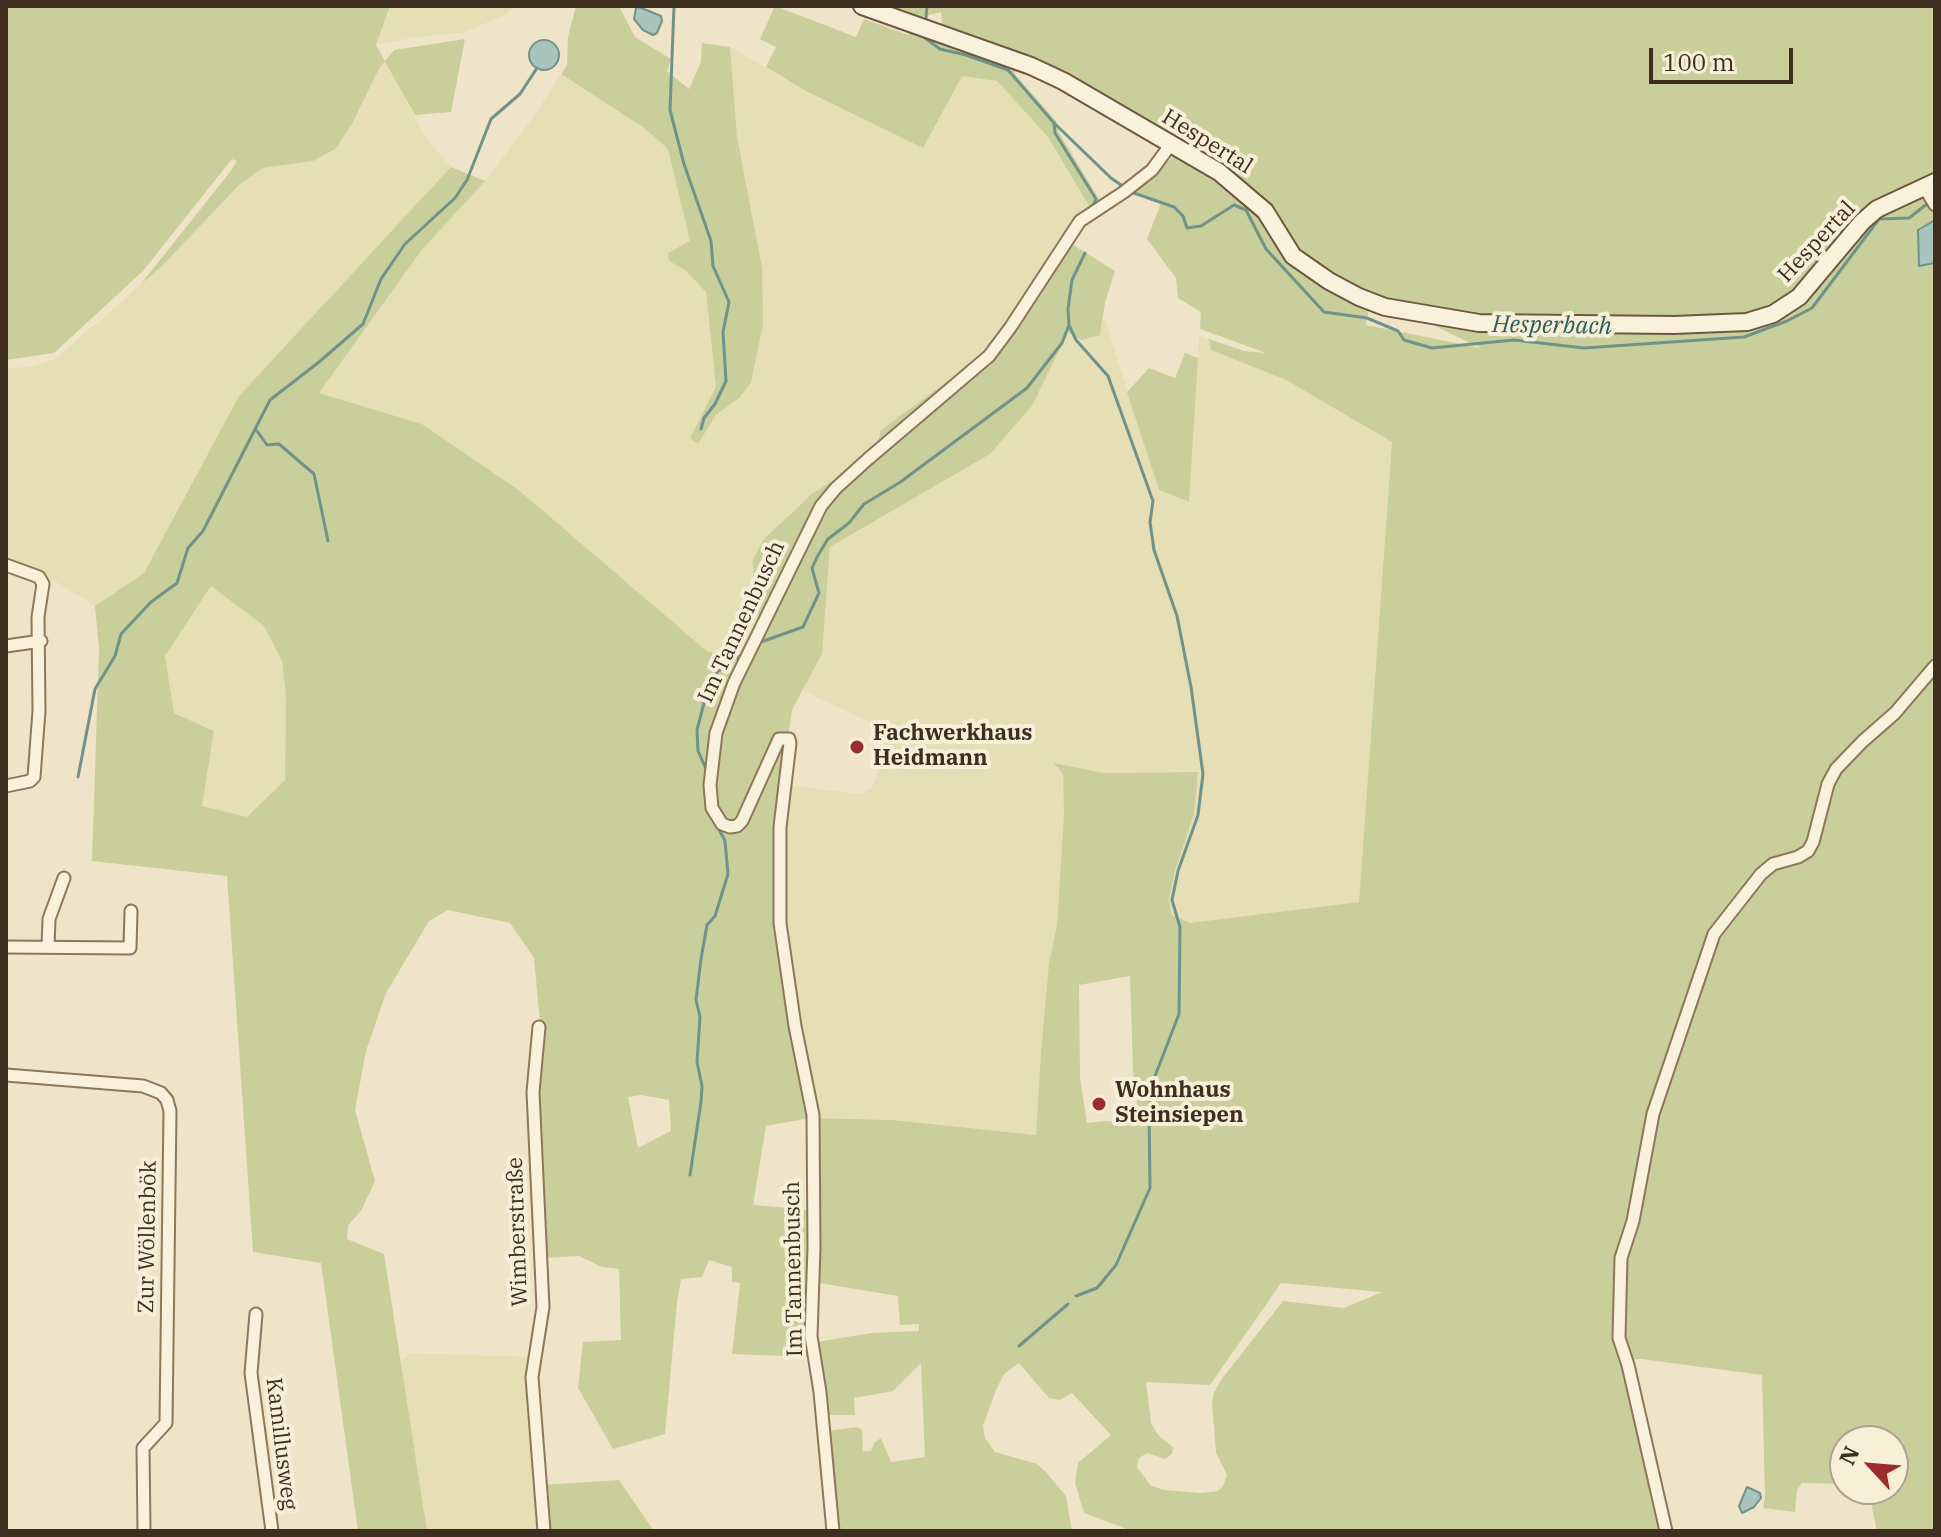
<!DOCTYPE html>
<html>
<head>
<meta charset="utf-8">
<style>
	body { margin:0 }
	#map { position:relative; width:1941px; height:1537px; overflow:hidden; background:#f0e4c8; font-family:"IBM Plex Serif",serif }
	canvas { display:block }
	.frame { position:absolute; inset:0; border:8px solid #3d2e20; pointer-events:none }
	.north { position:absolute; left:1829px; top:1425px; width:80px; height:80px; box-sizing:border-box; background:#f7eed8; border:2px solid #ada18e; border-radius:50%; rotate:296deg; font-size:22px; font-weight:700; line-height:32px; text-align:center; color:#3d2e20 }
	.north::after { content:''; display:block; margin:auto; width:28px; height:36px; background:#9e2a2b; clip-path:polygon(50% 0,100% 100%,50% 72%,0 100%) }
	.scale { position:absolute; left:1649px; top:48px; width:144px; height:36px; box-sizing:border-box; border:4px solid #3d2e20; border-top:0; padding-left:10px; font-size:24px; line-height:28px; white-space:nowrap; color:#3d2e20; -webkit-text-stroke:6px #f7eed8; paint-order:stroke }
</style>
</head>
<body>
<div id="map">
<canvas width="1941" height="1537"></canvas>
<div class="frame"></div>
<div class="north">N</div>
<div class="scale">100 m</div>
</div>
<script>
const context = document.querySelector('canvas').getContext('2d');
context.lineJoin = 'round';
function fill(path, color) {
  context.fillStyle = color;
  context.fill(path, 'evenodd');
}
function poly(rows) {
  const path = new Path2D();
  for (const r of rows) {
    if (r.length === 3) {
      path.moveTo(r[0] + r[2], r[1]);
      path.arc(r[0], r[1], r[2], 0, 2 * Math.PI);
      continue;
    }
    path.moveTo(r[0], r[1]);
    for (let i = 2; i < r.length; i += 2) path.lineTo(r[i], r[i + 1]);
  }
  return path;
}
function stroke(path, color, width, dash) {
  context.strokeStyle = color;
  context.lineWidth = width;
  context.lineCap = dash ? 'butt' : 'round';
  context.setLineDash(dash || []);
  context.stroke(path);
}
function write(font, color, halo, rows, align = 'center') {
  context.font = font + ' "IBM Plex Serif",serif';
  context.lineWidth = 8;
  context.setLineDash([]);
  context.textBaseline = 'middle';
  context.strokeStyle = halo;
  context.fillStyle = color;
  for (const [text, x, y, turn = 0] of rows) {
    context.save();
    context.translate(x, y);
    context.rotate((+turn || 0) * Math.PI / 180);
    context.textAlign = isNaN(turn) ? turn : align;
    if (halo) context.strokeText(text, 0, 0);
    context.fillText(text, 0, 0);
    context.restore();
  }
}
fill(poly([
	[390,6,514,6,507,14,463,33,416,37,376,45],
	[730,47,806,91,922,147,962,75,997,81,1048,137,1089,206,1077,217,1001,333,956,375,881,430,877,445,754,598,759,620,742,671,708,652,520,491,422,424,319,393,421,251,485,181,532,119,561,74,644,128,668,149,690,241,668,253,706,292,716,387,690,438,699,443,716,415,739,398,737,137],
	[385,62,427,139,451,167,431,193,239,396,144,573,95,606,48,577,6,561,6,368,31,367,55,359,159,269,240,184,263,168,313,161,352,124,380,67],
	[1104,317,1159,490,1189,502,1199,335,1209,339,1212,350,1286,380,1392,442,1359,902,1190,923,1172,915,1169,900,1197,772,1104,773,1054,764,1063,774,1064,813,1057,925,1049,963,1041,1052,1037,1135,893,1120,810,1118,782,896,787,785,860,794,872,788,879,771,881,727,803,691,822,654,830,547,990,454,1032,406,1068,332,1100,335],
	[211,586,264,626,282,661,286,697,285,780,247,818,202,806,214,731,174,713,165,655],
	[411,1353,528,1357,542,1531,427,1531,400,1363]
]), '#e6deb5');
fill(poly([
	[6,6,390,6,376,45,385,61,394,50,465,39,451,112,415,115,385,62,380,67,352,124,335,149,313,161,263,168,240,184,159,269,140,285,230,172,237,161,232,159,143,271,54,353,6,360],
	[576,6,620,8,635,37,671,59,667,71,689,89,701,62,702,43,730,47,737,137,762,268,763,324,751,383,739,398,716,415,698,444,690,438,716,387,706,292,685,270,669,261,668,253,690,241,668,149,644,128,561,74,567,65,568,37],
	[775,6,856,37,864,19,908,35,910,27,1018,67,1014,73,1056,121,1058,131,1102,204,1089,206,1048,137,997,81,962,76,923,148,806,91,766,67,776,47,760,39],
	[883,6,1935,6,1935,1531,1877,1531,1868,1489,1893,1489,1893,1441,1845,1441,1845,1484,1802,1483,1797,1490,1795,1512,1763,1508,1765,1497,1762,1375,1641,1359,1628,1360,1669,1531,1132,1531,1084,1513,1075,1483,1078,1463,1111,1435,1072,1393,1060,1400,1049,1398,1019,1363,1004,1374,996,1390,983,1426,985,1438,995,1452,1037,1464,1046,1472,1066,1496,1072,1531,837,1531,828,1431,857,1427,862,1430,863,1451,871,1451,874,1443,881,1438,891,1462,925,1457,921,1363,893,1391,854,1398,855,1415,827,1415,817,1342,871,1333,919,1331,919,1324,900,1325,898,1296,813,1282,811,1357,732,1354,740,1283,732,1282,732,1267,709,1260,702,1277,681,1279,677,1303,665,1434,613,1449,578,1388,583,1342,621,1340,619,1269,602,1267,579,1256,544,1258,537,1094,540,1022,534,958,510,923,448,910,429,921,386,993,366,1051,355,1110,375,1181,362,1209,348,1226,347,1239,384,1254,427,1531,358,1531,321,1263,253,1252,227,876,92,861,99,649,95,606,144,573,239,396,451,167,485,181,421,251,319,393,422,424,520,491,708,652,730,653,739,668,727,694,709,809,737,829,776,749,784,751,775,879,811,1118,893,1120,1036,1135,1041,1052,1049,963,1057,925,1064,813,1063,774,1053,763,1104,773,1198,772,1194,814,1175,871,1169,900,1172,915,1190,923,1359,902,1392,442,1286,380,1211,350,1209,339,1244,351,1266,353,1200,329,1201,312,1178,298,1176,278,1147,239,1161,203,1132,191,1174,156,1202,172,1234,198,1245,200,1261,217,1280,250,1369,308,1366,325,1481,348,1334,278,1290,244,1261,200,1241,180,1184,146,942,29,941,12,918,18],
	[211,586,264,626,282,661,286,697,285,780,247,817,202,806,214,731,174,713,165,656],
	[1130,976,1133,1071,1137,1099,1134,1124,1106,1121,1087,1123,1080,1078,1079,985],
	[641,1095,669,1100,671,1131,638,1148,628,1097],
	[810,1118,810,1210,753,1205,766,1126],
	[1281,1283,1382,1292,1344,1308,1283,1301,1221,1380,1214,1393,1212,1402,1216,1453,1227,1475,1223,1486,1218,1491,1202,1493,1164,1490,1150,1485,1137,1467,1139,1458,1147,1453,1165,1459,1172,1454,1173,1447,1158,1435,1151,1423,1146,1382,1210,1385],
	[1070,243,1115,271,1105,303,1100,335,1081,340,1068,332,1032,406,990,454,830,547,822,654,792,710,789,731,779,736,736,823,722,819,712,784,718,733,759,620,754,598,753,560,763,540,813,493,856,466,877,445,881,430,956,375,995,357],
	[1185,353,1198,358,1189,502,1159,490,1127,392,1149,368,1175,378],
	[619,1480,654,1531,547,1531,541,1485]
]), '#c9cf9b');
const water = poly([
	[639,7,661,16,662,21,657,33,653,35,643,30,634,19,636,8,639,7],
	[544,55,15],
	[1935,220,1935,263,1919,266,1918,230,1935,220],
	[1747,1487,1760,1493,1761,1498,1754,1507,1742,1513,1739,1506,1747,1487]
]);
fill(water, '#a9c4bc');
stroke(water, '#6f938a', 2);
stroke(poly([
	[674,6,670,110,684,164,711,241,713,266,729,302,723,332,726,381,715,404,704,418,701,429],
	[926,18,927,6],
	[925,38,940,49,966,55,1008,70,1054,123,1111,178,1131,192,1174,207,1183,216,1187,228,1201,226,1234,205,1246,210,1266,249,1324,312,1367,318,1398,331,1404,340,1432,348,1514,340,1584,348,1744,337,1787,321,1812,308,1879,219,1909,218,1927,204],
	[1054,123,1055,133,1096,199,1093,206],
	[1069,325,1076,340,1108,376,1153,501,1150,522,1154,550,1177,616,1191,687,1203,774,1198,815,1178,871,1172,900,1180,927,1179,1014,1155,1076,1149,1109,1150,1188,1116,1265,1097,1288,1076,1296],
	[257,431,267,445,279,444,314,474,328,541],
	[758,643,803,627,819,593,812,568,817,557,828,539,849,523,864,504,899,483,1027,388,1062,343,1069,325,1068,309,1072,280,1085,253],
	[707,771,698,751,697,730,704,703,717,672,743,654],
	[78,777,95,689,115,656,121,634,151,602,177,583,188,548,203,531,270,400,319,362,363,324,381,279,405,244,455,198,467,180,491,119,520,94,537,68],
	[690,1175,701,1102,702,1086,697,1062,700,1017,696,1000,701,959,707,925,715,916,728,874,725,841,717,825],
	[1019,1346,1068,1304]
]), '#6f938a', 3);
const street = poly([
	[1924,187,1935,205],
	[6,565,39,577,43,584,38,617,39,711,34,777,30,781,6,786],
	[6,646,41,641],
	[6,947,130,948,131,911],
	[48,947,49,919,64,878],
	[539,1027,533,1092,543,1307,532,1377,544,1531],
	[6,1075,143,1086,161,1093,167,1100,170,1111,166,1423,143,1448,144,1531],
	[256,1314,251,1373,272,1531],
	[833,1531,820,1392,811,1336,814,1248,813,1115,795,1026,780,923,780,827,790,743,789,739,779,739,742,821,737,826,730,827,722,824,712,808,710,785,716,733,734,683,821,506,836,488,868,459,989,356,1010,328,1080,221,1124,192,1152,170,1171,144],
	[1666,1531,1628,1365,1619,1338,1621,1258,1633,1221,1653,1114,1714,934,1761,874,1773,864,1798,857,1808,851,1813,842,1828,784,1836,769,1863,741,1895,713,1935,666]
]);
const secondary = poly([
	[862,6,1031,66,1063,81,1219,172,1265,211,1293,256,1329,281,1359,297,1385,307,1479,323,1674,325,1747,322,1773,314,1799,297,1862,222,1877,209,1935,182]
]);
stroke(street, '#8d765c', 15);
stroke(secondary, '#6f573f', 20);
stroke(street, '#faf1dc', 11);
stroke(secondary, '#faf1dc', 16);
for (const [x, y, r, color] of [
	[857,747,8,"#9e2a2b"],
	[1099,1104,8,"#9e2a2b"]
]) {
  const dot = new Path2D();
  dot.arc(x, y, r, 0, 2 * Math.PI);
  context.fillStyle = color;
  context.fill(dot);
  stroke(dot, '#f7eed8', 3);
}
write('22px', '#3d2e20', '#f7eed8', [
	["Hespertal",1207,142,32],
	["Hespertal",1817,242,-47],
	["Im Tannenbusch",742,622,-65],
	["Wimberstraße",518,1232,-92],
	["Zur Wöllenbök",148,1237,-89],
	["Im Tannenbusch",794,1269,-91],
	["Kamillusweg",281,1444,83]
]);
write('bold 22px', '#3d2e20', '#f7eed8', [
	["Fachwerkhaus",873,734],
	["Heidmann",873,759],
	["Wohnhaus",1115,1091],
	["Steinsiepen",1115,1116]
], 'left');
write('italic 24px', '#2f5d5a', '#f7eed8', [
	["Hesperbach",1552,326,1]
]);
</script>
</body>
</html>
